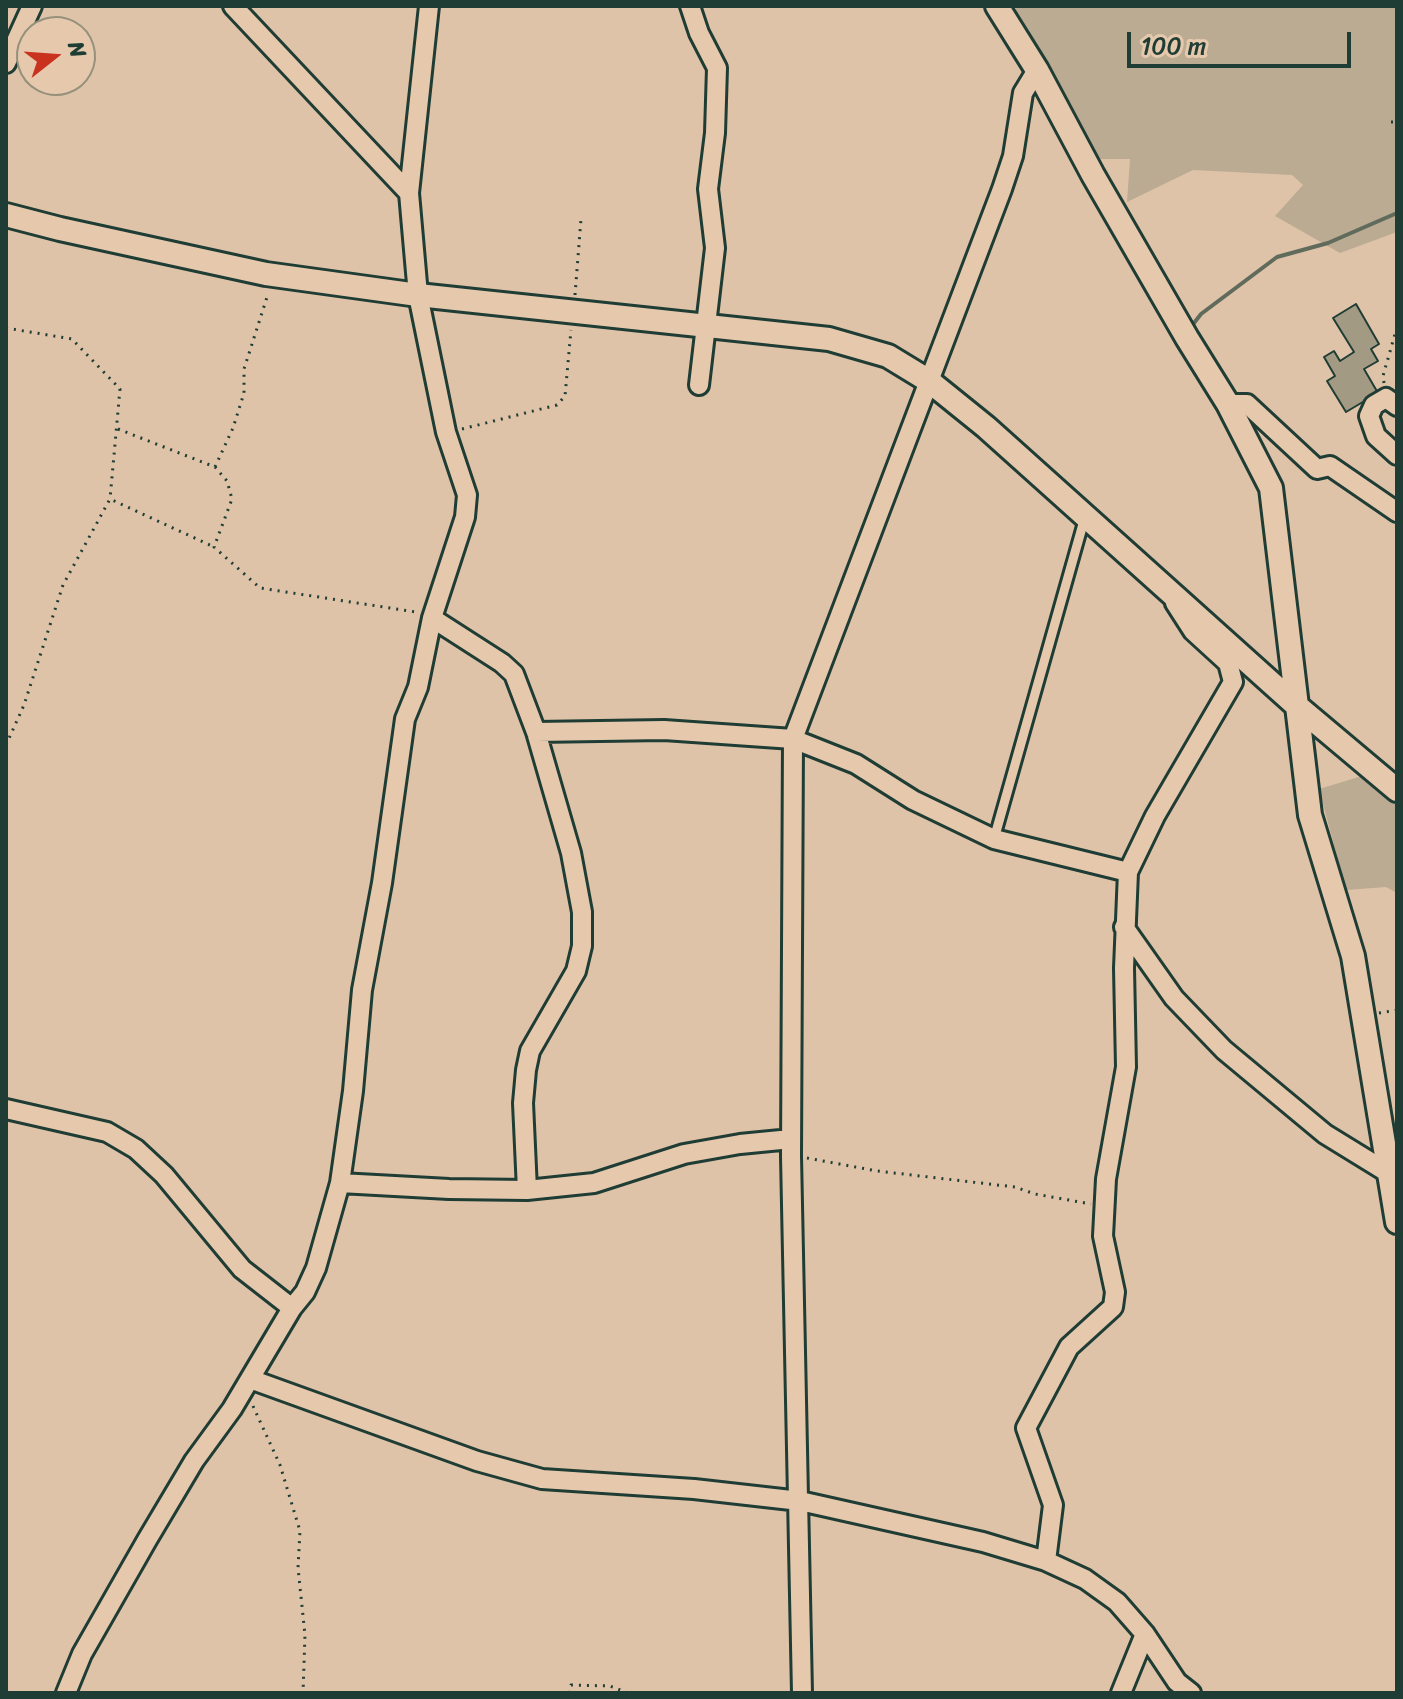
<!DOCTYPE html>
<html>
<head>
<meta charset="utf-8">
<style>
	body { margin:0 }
	#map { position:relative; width:1403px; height:1699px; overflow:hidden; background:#dec3a8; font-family:Sriracha,sans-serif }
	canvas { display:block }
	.frame { position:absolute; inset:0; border:8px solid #1f3d34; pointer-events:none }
	.north { position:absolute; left:16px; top:16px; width:80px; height:80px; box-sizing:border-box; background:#e6c9ad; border:2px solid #96917d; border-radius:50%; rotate:73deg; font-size:22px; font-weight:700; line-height:32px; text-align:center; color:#1f3d34 }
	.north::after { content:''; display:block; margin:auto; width:28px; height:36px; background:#c8321e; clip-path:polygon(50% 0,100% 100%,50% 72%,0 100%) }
	.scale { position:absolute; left:1127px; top:32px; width:224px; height:36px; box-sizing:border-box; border:4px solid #1f3d34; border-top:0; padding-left:10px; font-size:24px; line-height:28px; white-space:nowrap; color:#1f3d34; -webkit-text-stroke:6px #e6c9ad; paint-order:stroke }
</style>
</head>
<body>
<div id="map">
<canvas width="1403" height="1699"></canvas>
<div class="frame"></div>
<div class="north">N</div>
<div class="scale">100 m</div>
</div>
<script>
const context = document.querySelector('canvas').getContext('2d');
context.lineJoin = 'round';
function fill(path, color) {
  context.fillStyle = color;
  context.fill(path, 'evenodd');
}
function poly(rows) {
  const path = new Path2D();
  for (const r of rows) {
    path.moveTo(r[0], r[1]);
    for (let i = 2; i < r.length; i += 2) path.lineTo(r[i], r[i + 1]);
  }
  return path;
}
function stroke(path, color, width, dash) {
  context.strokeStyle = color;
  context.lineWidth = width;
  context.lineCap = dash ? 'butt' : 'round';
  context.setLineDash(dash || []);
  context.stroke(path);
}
fill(poly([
	[1017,6,1397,6,1397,232,1340,253,1275,216,1303,185,1292,175,1193,170,1127,202,1130,159,1094,159,1014,13],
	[1362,776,1377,782,1397,799,1397,893,1386,887,1346,890,1319,789]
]), '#bbab93');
stroke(poly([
	[1194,323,1201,314,1277,257,1328,243,1397,213]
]), '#616b5c', 4);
const building = poly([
	[1356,304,1379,344,1371,349,1378,361,1364,369,1378,393,1346,412,1327,381,1335,376,1324,357,1334,351,1340,361,1354,352,1333,318,1356,304]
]);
fill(building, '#a39a84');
stroke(building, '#1f3d34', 2);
const service = poly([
	[994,839,1085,517]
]);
const minor = poly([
	[233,6,409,193],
	[690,6,699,33,717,68,715,133,708,189,715,248,699,385],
	[6,63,32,6],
	[1228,404,1247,404,1317,469,1330,466,1397,512],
	[1397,406,1386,398,1374,405,1369,416,1376,436,1397,455],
	[432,618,502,663,514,674,536,732,571,853,582,912,582,946,576,971,530,1051,526,1070,523,1103,527,1190],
	[536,732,664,730,793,739,856,764,913,800,994,839,1128,872],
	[1124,927,1174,998,1224,1050,1325,1134,1390,1174],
	[6,1109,107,1132,136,1149,164,1175,242,1269,292,1308],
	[340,1183,449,1189,527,1190,594,1183,684,1154,740,1144,791,1139],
	[250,1379,477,1461,542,1479,694,1489,800,1501,983,1542,1046,1561,1085,1579,1117,1602,1145,1634,1177,1682,1191,1693],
	[1046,1561,1053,1505,1026,1428,1069,1347,1113,1307,1115,1292,1103,1236,1106,1179,1126,1067,1124,968,1128,872,1155,816,1233,682,1228,663,1193,631,1175,603],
	[66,1693,82,1654,147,1540,194,1461,232,1409,292,1308,305,1292,316,1268,340,1183,353,1091,362,990,382,883,405,719,418,687,432,618,465,517,467,495,446,432,418,295,409,193,429,6],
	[802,1693,791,1156,793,739,1002,189,1013,156,1023,93,1037,70],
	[1121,1693,1145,1634]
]);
const tertiary = poly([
	[997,6,1037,70,1093,175,1187,338,1228,404,1271,488,1310,815,1353,956,1397,1222],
	[6,215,60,229,266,274,418,295,829,339,888,356,929,381,986,427,1297,706,1397,790]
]);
stroke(service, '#1f3d34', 15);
stroke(minor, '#1f3d34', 24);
stroke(tertiary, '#1f3d34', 28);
stroke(poly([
	[1391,122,1397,122],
	[575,295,581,219],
	[6,328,72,339,120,389,110,499],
	[1384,383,1383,376,1397,327],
	[118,429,215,467,227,481,232,499,214,547,260,588,416,612],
	[462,429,557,405,565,396,571,330],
	[215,467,233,428,244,393,244,369,268,294],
	[6,745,24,705,63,585,110,499,212,546],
	[1379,1013,1397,1010],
	[807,1158,877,1171,1015,1187,1035,1194,1091,1204],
	[253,1406,280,1465,300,1531,298,1568,305,1635,303,1693],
	[570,1693,571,1685,610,1686,628,1693]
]), '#1f3d34', 3, [2, 6]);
stroke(service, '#e6c9ad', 9);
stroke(minor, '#e6c9ad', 18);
stroke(tertiary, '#e6c9ad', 22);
</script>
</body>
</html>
